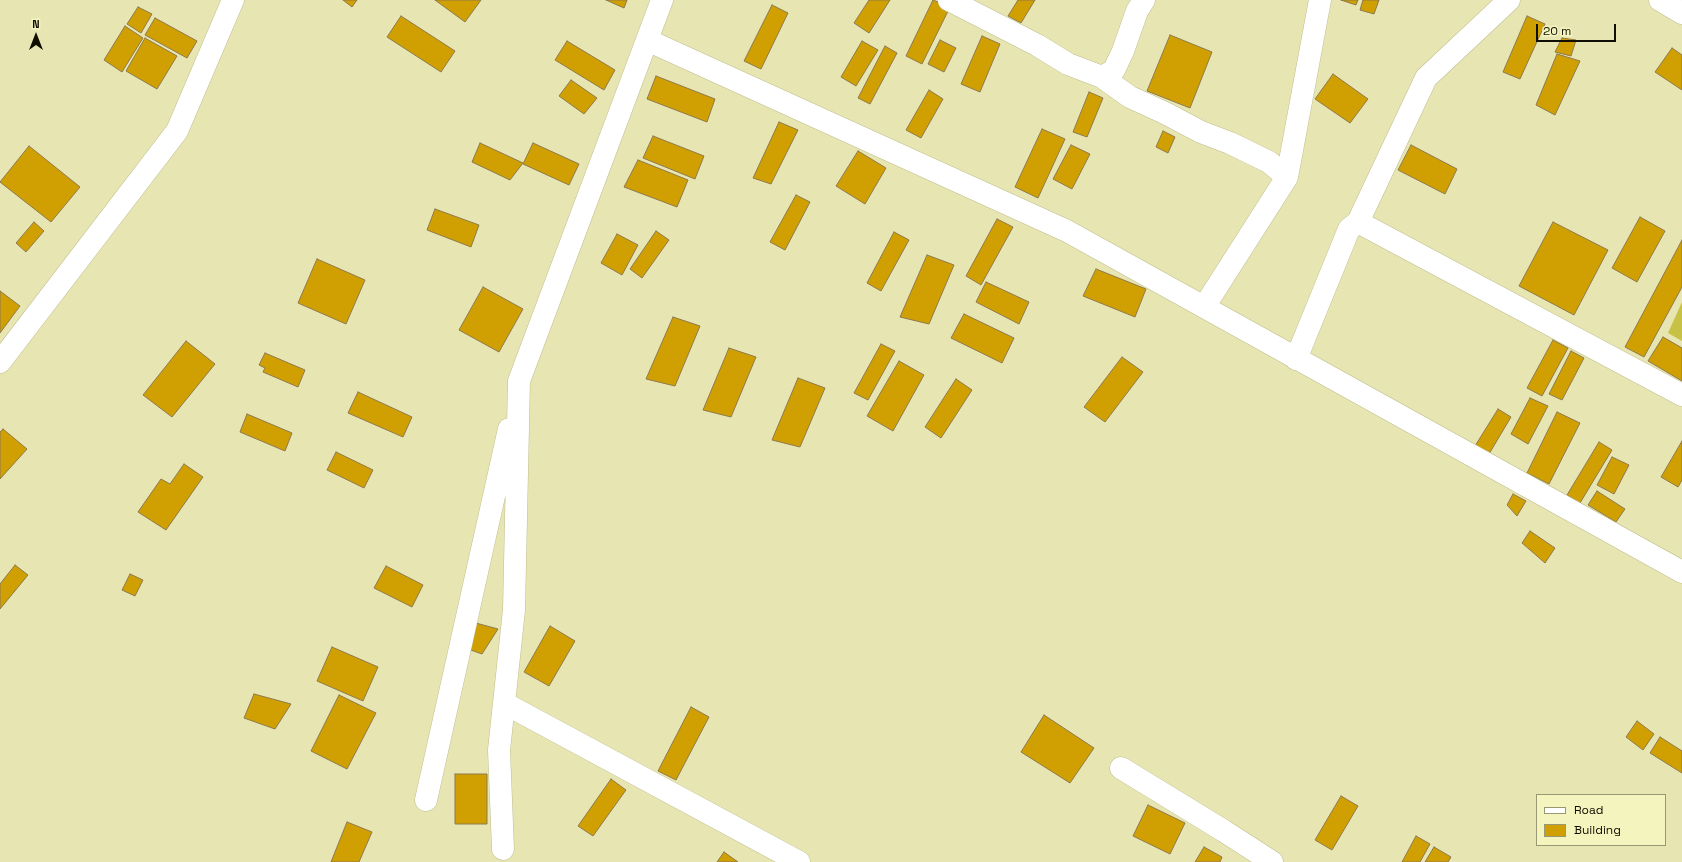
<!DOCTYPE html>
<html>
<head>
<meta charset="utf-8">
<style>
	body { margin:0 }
	#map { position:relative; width:1682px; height:862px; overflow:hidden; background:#e7e6b3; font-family:"Space Grotesk",sans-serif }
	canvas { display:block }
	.legend { position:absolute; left:1536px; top:794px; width:130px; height:52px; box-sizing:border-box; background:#f4f4bf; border:1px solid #989873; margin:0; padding:5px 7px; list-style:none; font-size:12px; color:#0f0e00 }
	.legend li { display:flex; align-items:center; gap:8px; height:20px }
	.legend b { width:20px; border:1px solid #989873 }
	.north { position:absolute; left:16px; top:16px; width:40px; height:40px; -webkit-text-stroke:3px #f4f4bf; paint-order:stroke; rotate:0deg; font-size:11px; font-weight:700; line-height:16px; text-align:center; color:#0f0e00 }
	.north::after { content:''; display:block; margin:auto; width:14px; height:18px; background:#0f0e00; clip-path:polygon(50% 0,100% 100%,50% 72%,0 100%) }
	.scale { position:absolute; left:1536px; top:24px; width:80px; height:18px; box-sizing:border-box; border:2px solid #0f0e00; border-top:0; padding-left:5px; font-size:12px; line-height:14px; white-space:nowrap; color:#0f0e00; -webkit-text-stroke:3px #f4f4bf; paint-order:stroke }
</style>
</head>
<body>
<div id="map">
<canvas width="1682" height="862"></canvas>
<ul class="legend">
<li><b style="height:5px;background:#fff"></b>Road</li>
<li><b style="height:11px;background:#d0a003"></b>Building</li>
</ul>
<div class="north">N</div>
<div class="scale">20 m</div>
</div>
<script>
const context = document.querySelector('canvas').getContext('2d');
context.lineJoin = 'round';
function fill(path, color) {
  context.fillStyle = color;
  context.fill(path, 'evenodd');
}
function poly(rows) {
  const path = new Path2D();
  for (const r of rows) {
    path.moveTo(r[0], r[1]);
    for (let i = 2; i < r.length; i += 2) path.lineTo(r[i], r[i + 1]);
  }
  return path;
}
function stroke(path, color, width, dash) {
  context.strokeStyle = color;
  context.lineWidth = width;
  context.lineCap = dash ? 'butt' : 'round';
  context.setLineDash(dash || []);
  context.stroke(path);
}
fill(poly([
	[1682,302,1682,341,1668,333]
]), '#c7c245');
const building = poly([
	[343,0,357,0,352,7,343,0],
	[435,0,481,0,465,22,435,0],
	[606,0,627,0,624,8,606,0],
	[869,0,890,0,869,33,854,23,869,0],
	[933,0,950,7,922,64,906,56,933,0],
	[1018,0,1035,0,1021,23,1008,16,1018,0],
	[1341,0,1358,0,1356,5,1341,0],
	[1363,0,1379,0,1374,14,1360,10,1363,0],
	[772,5,788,13,761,69,744,61,772,5],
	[138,7,152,14,141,33,127,24,138,7],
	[401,16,455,51,441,72,387,37,401,16],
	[1527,16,1545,24,1520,79,1503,72,1527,16],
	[155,18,197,41,187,58,145,35,155,18],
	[125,26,143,38,122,72,104,60,125,26],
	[1170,35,1212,52,1190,108,1147,91,1170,35],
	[982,36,1000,44,980,92,961,84,982,36],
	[145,38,177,56,157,89,126,71,145,38],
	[1562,38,1576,40,1571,56,1555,52,1562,38],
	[940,40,956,48,944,72,928,64,940,40],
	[567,41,615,70,604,90,555,60,567,41],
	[862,41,878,50,856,86,841,77,862,41],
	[885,46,897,53,870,104,858,98,885,46],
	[1672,48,1682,55,1682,90,1655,72,1672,48],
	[1557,54,1580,61,1555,115,1536,105,1557,54],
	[1333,74,1368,99,1350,123,1315,99,1333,74],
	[656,76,715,99,707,122,647,99,656,76],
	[571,80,597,98,584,114,559,96,571,80],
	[929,90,943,99,921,138,906,130,929,90],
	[1089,92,1103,98,1087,137,1073,132,1089,92],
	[779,122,798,130,771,184,753,178,779,122],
	[1042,129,1065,139,1038,198,1015,187,1042,129],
	[1163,131,1175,137,1168,153,1156,147,1163,131],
	[653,136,704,156,695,179,643,158,653,136],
	[480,143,523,163,510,180,472,162,480,143],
	[533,143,579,164,569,185,523,164,533,143],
	[1071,145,1090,154,1072,189,1053,179,1071,145],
	[1411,145,1457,169,1445,194,1398,170,1411,145],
	[29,146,80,187,51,222,0,182,29,146],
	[858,151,886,168,865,204,836,186,858,151],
	[638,160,688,180,677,207,624,187,638,160],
	[796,195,810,202,785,250,770,242,796,195],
	[435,209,479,225,471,247,427,230,435,209],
	[1640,217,1665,231,1637,282,1612,268,1640,217],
	[997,219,1013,227,981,285,966,276,997,219],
	[34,222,44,231,26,252,16,243,34,222],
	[1553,222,1608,250,1574,315,1519,286,1553,222],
	[656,231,669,240,642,278,630,269,656,231],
	[894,232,909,240,881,291,867,283,894,232],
	[617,234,638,245,622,275,601,263,617,234],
	[1682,240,1682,287,1644,357,1625,347,1682,240],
	[927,255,954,265,929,324,900,317,927,255],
	[317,259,365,280,346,324,298,303,317,259],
	[1096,269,1146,289,1135,317,1083,296,1096,269],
	[986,282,1029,302,1019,324,976,302,986,282],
	[483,287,523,309,499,352,459,330,483,287],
	[0,291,20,306,0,333,0,291],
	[964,314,1014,338,1002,363,951,338,964,314],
	[673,317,700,326,675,386,646,379,673,317],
	[1663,337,1682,348,1682,381,1648,361,1663,337],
	[1553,340,1568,348,1542,396,1527,388,1553,340],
	[186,341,215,364,172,417,143,395,186,341],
	[881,344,895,351,868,400,854,393,881,344],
	[729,348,756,357,731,417,703,410,729,348],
	[1571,351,1584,358,1562,400,1549,394,1571,351],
	[265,353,305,370,298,387,263,372,265,368,259,365,265,353],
	[1122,357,1143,372,1105,422,1084,407,1122,357],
	[899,361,924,375,893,431,867,416,899,361],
	[798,378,825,388,800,447,772,440,798,378],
	[956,379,972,390,941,438,925,427,956,379],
	[358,392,412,417,403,437,348,413,358,392],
	[1530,398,1548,406,1528,444,1511,434,1530,398],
	[1498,409,1511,417,1489,454,1475,446,1498,409],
	[1557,412,1580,423,1549,484,1527,473,1557,412],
	[247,414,292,433,285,451,240,432,247,414],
	[3,429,27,449,0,479,0,432,3,429],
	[1682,441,1682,480,1678,487,1661,477,1682,441],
	[1599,442,1612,450,1580,503,1567,495,1599,442],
	[336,452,373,470,364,488,327,470,336,452],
	[1612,457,1629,465,1614,494,1597,485,1612,457],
	[184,464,203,477,166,530,138,512,161,479,170,484,184,464],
	[1597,491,1625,509,1616,522,1588,505,1597,491],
	[1513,494,1526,501,1517,516,1507,505,1513,494],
	[1530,531,1555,548,1545,563,1522,543,1530,531],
	[15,565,28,575,0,609,0,584,15,565],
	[386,566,423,585,412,607,374,588,386,566],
	[130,574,143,580,135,596,122,590,130,574],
	[461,619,498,629,482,654,451,643,461,619],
	[550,626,575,641,549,686,524,672,550,626],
	[332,647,378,667,363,701,317,681,332,647],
	[254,694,291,704,275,729,244,718,254,694],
	[339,695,376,713,347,769,311,751,339,695],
	[691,707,709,717,676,780,658,771,691,707],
	[1044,715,1094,748,1070,783,1021,752,1044,715],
	[1637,721,1654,734,1643,750,1626,737,1637,721],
	[1660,737,1682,751,1682,773,1650,753,1660,737],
	[455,774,487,774,487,824,455,824,455,774],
	[611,779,626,790,593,836,578,826,611,779],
	[1341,796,1358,806,1332,850,1315,840,1341,796],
	[1148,805,1185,823,1170,854,1133,836,1148,805],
	[347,822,372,832,359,862,331,862,347,822],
	[1416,836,1430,844,1420,862,1402,862,1416,836],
	[1204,847,1222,857,1220,862,1195,862,1204,847],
	[1434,847,1451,857,1448,862,1425,862,1434,847],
	[724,852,738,862,717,862,724,852]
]);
fill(building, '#d0a003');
stroke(building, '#8d794c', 1);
const street = poly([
	[949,0,1037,45,1068,64,1102,77,1114,70,1123,51,1137,11,1144,0],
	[647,40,1067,231,1682,572],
	[1102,77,1130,97,1165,113,1201,132,1230,143,1269,162,1287,177],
	[1358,222,1682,395],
	[1204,307,1287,177,1320,0],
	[1296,359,1349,229,1358,222,1426,78,1509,0],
	[0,362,177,131,233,0],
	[504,703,799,862],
	[1121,768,1224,831,1272,862],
	[426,800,509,429],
	[503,849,499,750,514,610,519,381,662,0]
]);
const secondary = poly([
	[1660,0,1682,13]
]);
stroke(street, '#bfbe8c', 23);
stroke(secondary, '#bfbe8c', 23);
stroke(street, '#fff', 22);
stroke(secondary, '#fff', 22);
</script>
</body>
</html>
